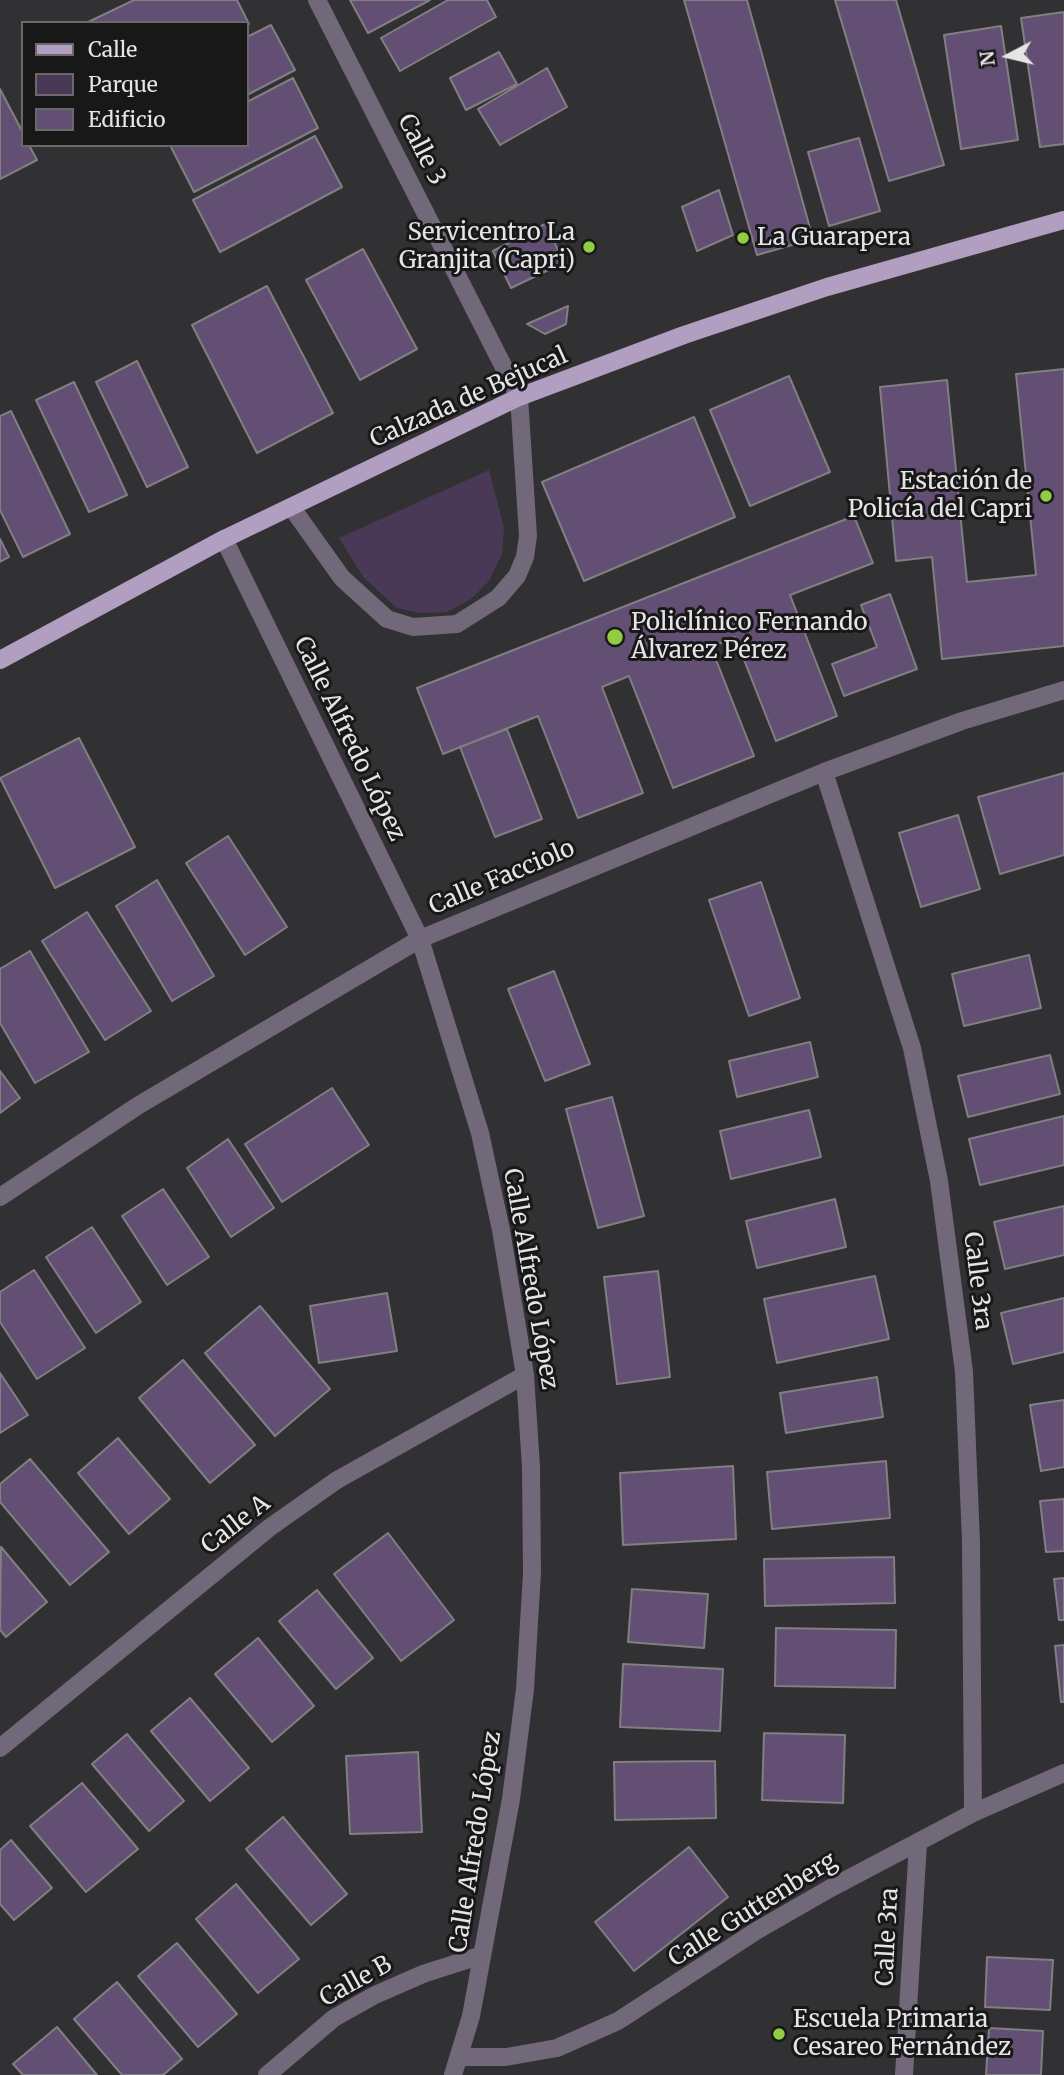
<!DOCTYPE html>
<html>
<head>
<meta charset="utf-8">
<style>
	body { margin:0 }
	#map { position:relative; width:1064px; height:2075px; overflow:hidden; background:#313032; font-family:Merriweather,serif }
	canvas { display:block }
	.legend { position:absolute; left:21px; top:21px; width:228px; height:126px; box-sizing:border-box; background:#191819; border:2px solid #6b6a6b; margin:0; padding:9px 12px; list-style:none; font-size:21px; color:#e5e4e6 }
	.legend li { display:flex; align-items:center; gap:14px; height:35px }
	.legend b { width:35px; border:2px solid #6b6a6b }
	.north { position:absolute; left:973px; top:21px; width:70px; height:70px; -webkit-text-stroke:5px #191819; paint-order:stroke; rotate:263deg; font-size:19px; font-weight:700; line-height:28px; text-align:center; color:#e5e4e6 }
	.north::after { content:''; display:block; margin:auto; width:24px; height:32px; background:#e5e4e6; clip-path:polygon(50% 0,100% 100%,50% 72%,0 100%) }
</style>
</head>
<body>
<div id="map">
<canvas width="1064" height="2075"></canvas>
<ul class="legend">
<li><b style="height:9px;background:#b19ec0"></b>Calle</li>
<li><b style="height:19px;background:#4a3956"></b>Parque</li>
<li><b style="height:19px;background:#634f73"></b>Edificio</li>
</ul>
<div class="north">N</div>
</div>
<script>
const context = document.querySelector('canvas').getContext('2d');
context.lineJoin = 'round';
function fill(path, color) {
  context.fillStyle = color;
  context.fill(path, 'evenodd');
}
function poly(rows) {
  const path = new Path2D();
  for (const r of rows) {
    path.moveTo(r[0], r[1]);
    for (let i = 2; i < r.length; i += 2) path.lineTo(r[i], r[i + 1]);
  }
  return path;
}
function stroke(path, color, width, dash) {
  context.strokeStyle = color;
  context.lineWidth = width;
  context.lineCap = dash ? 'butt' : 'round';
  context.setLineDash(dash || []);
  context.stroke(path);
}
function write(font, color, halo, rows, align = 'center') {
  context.font = font + ' Merriweather,serif';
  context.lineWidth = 6;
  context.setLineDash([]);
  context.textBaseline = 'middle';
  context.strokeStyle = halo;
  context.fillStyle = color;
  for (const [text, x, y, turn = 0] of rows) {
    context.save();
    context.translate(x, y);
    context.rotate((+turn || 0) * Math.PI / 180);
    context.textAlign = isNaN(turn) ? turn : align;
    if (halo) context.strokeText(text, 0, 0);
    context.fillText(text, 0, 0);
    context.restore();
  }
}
fill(poly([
	[489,470,504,528,502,554,489,581,471,599,447,612,420,613,397,608,364,578,339,538]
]), '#4a3956');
const building = poly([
	[134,0,237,0,249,24,86,23,134,0],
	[350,0,430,0,368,33,350,0],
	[448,0,487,0,496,17,400,71,381,38,448,0],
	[684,0,747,0,813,239,757,255,684,0],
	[835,0,896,0,944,165,889,181,835,0],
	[1064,12,1064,144,1040,147,1021,18,1064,12],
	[271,25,295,70,247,95,247,37,271,25],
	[1001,26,1018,140,961,149,944,35,1001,26],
	[499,52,517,84,466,110,450,78,499,52],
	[547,68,567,107,500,145,478,109,547,68],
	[293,78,318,128,194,192,170,145,247,145,247,102,293,78],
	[0,89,23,133,23,145,29,145,37,160,0,179,0,89],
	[315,136,342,187,220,252,193,200,315,136],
	[859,138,880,211,829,226,808,152,859,138],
	[719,190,733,235,697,251,682,207,719,190],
	[547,223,563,263,511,288,493,251,547,223],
	[363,249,417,349,360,380,306,280,363,249],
	[267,286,333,413,257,453,192,325,267,286],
	[568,306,566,324,545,334,527,324,568,306],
	[137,361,188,467,147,487,96,382,137,361],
	[1064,369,1064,646,942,659,932,557,896,561,880,387,947,380,967,582,1036,575,1016,374,1064,369],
	[789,376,830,472,750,506,710,410,789,376],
	[74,382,127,495,89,512,36,400,74,382],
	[11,411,70,534,23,557,0,510,0,416,11,411],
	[694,417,735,517,584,581,542,482,694,417],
	[854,516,873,563,790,595,837,716,776,741,735,637,711,647,754,756,673,788,629,676,602,687,643,793,578,818,538,716,443,754,417,688,854,516],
	[0,539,9,557,0,562,0,539],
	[890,594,917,669,844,696,832,664,877,647,861,605,890,594],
	[507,729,542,819,495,837,460,747,507,729],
	[79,738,135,847,55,888,0,778,79,738],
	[1064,773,1064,855,1000,874,978,797,1064,773],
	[958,815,980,889,921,907,899,833,958,815],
	[228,836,287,927,245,955,186,863,228,836],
	[157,880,214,976,172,1001,116,906,157,880],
	[761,882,800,998,749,1016,709,900,761,882],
	[87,912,151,1011,105,1040,42,941,87,912],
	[30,951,89,1052,35,1083,0,1023,0,969,30,951],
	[1029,955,1041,1008,964,1026,952,974,1029,955],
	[554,971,590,1064,545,1081,508,989,554,971],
	[810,1042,818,1077,737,1097,729,1061,810,1042],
	[1050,1055,1060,1094,968,1117,958,1076,1050,1055],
	[0,1071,20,1098,0,1113,0,1071],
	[332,1088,369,1145,282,1202,245,1144,332,1088],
	[612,1097,644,1216,598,1228,566,1109,612,1097],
	[809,1110,821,1157,731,1179,720,1131,809,1110],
	[1064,1116,1064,1165,980,1185,969,1139,1064,1116],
	[228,1139,274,1208,231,1237,187,1168,228,1139],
	[163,1189,209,1257,167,1285,122,1216,163,1189],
	[835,1199,846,1247,757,1268,746,1221,835,1199],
	[1064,1206,1064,1255,1005,1269,994,1222,1064,1206],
	[92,1227,141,1302,96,1333,46,1257,92,1227],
	[34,1270,85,1348,37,1379,0,1322,0,1292,34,1270],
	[658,1271,670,1377,617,1384,604,1277,658,1271],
	[875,1276,889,1339,777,1363,764,1299,875,1276],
	[387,1293,397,1351,319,1363,310,1306,387,1293],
	[1064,1298,1064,1352,1013,1364,1001,1313,1064,1298],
	[260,1306,330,1389,275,1436,205,1353,260,1306],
	[183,1360,255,1445,210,1483,139,1398,183,1360],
	[0,1373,28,1415,0,1433,0,1373],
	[877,1377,883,1417,786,1433,780,1393,877,1377],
	[1064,1400,1064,1467,1041,1471,1030,1405,1064,1400],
	[118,1438,170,1499,129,1534,78,1473,118,1438],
	[30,1459,109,1552,70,1585,0,1502,0,1484,30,1459],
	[886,1461,890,1518,772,1529,767,1472,886,1461],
	[733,1466,736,1539,623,1545,620,1473,733,1466],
	[1064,1499,1064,1551,1046,1552,1040,1501,1064,1499],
	[388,1533,454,1620,401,1661,334,1574,388,1533],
	[1,1547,47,1602,6,1637,0,1630,1,1547],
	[894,1557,895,1603,765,1606,764,1559,894,1557],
	[1064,1578,1064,1620,1059,1620,1054,1579,1064,1578],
	[632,1589,708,1594,704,1648,628,1642,632,1589],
	[317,1590,373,1658,336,1689,279,1621,317,1590],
	[776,1628,896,1630,895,1688,775,1686,776,1628],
	[258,1638,314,1706,272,1742,215,1674,258,1638],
	[1064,1645,1064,1702,1061,1702,1055,1646,1064,1645],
	[623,1664,723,1669,720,1731,620,1727,623,1664],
	[190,1698,249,1768,210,1801,151,1731,190,1698],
	[764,1733,845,1735,843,1803,762,1800,764,1733],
	[127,1734,184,1801,149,1831,92,1764,127,1734],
	[418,1752,422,1832,350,1834,346,1756,418,1752],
	[715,1761,716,1818,615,1820,614,1762,715,1761],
	[82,1783,138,1849,86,1892,30,1826,82,1783],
	[283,1817,347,1894,311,1925,246,1849,283,1817],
	[11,1840,52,1888,14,1920,0,1904,0,1850,11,1840],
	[689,1847,728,1897,634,1971,595,1922,689,1847],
	[236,1884,299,1959,258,1993,196,1919,236,1884],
	[177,1943,237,2014,198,2047,138,1976,177,1943],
	[987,1957,1053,1960,1050,2010,985,2007,987,1957],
	[117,1982,182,2059,163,2075,122,2075,74,2019,117,1982],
	[57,2027,97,2075,23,2075,13,2064,57,2027],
	[989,2028,1043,2031,1041,2075,986,2075,989,2028]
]);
fill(building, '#634f73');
stroke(building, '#807f81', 2);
stroke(poly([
	[292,508,342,578,387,619,413,627,457,624,498,598,517,576,525,557,528,536,519,397]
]), '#716879', 18);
stroke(poly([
	[317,0,519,397],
	[224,539,420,939,480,1133,501,1230,525,1375,531,1467,532,1573,525,1689,511,1799,471,2016,453,2075],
	[824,772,912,1048,939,1181,964,1372,971,1542,973,1813],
	[0,1197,139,1105,420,939,824,772,962,721,1064,690],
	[0,1748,269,1528,337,1480,525,1375],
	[460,2057,506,2057,557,2048,618,2021,756,1931,829,1889,973,1813,1064,1773],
	[267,2075,334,2018,375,1995,423,1974,482,1955],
	[904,2075,918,1843]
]), '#716879', 18);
stroke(poly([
	[0,660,224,539,519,397,684,335,827,287,1064,220]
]), '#b19ec0', 18);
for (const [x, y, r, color] of [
	[743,238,7,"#91cd40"],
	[589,247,7,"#91cd40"],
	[1046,496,7,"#91cd40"],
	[615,637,9,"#91cd40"],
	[779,2034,7,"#91cd40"]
]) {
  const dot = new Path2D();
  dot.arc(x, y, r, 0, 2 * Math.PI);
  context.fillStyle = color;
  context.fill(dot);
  stroke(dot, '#191819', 2.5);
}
write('24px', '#e5e4e6', '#191819', [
	["Calle 3",421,150,63],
	["Calzada de Bejucal",469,398,-24],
	["Calle Alfredo López",349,739,64],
	["Calle Facciolo",502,878,-23],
	["Calle Alfredo López",530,1279,80],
	["Calle 3ra",977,1281,83],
	["Calle A",236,1525,-38],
	["Calle Alfredo López",476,1842,-81],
	["Calle Guttenberg",753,1910,-32],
	["Calle 3ra",888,1937,-87],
	["Calle B",356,1982,-29]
]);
write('24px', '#e5e4e6', '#191819', [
	["Servicentro La",575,233,"right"],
	["Granjita (Capri)",575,261,"right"],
	["La Guarapera",757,238],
	["Estación de",1032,482,"right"],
	["Policía del Capri",1032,510,"right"],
	["Policlínico Fernando",631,623],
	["Álvarez Pérez",631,651],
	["Escuela Primaria",793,2020],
	["Cesareo Fernández",793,2048]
], 'left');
</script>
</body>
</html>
